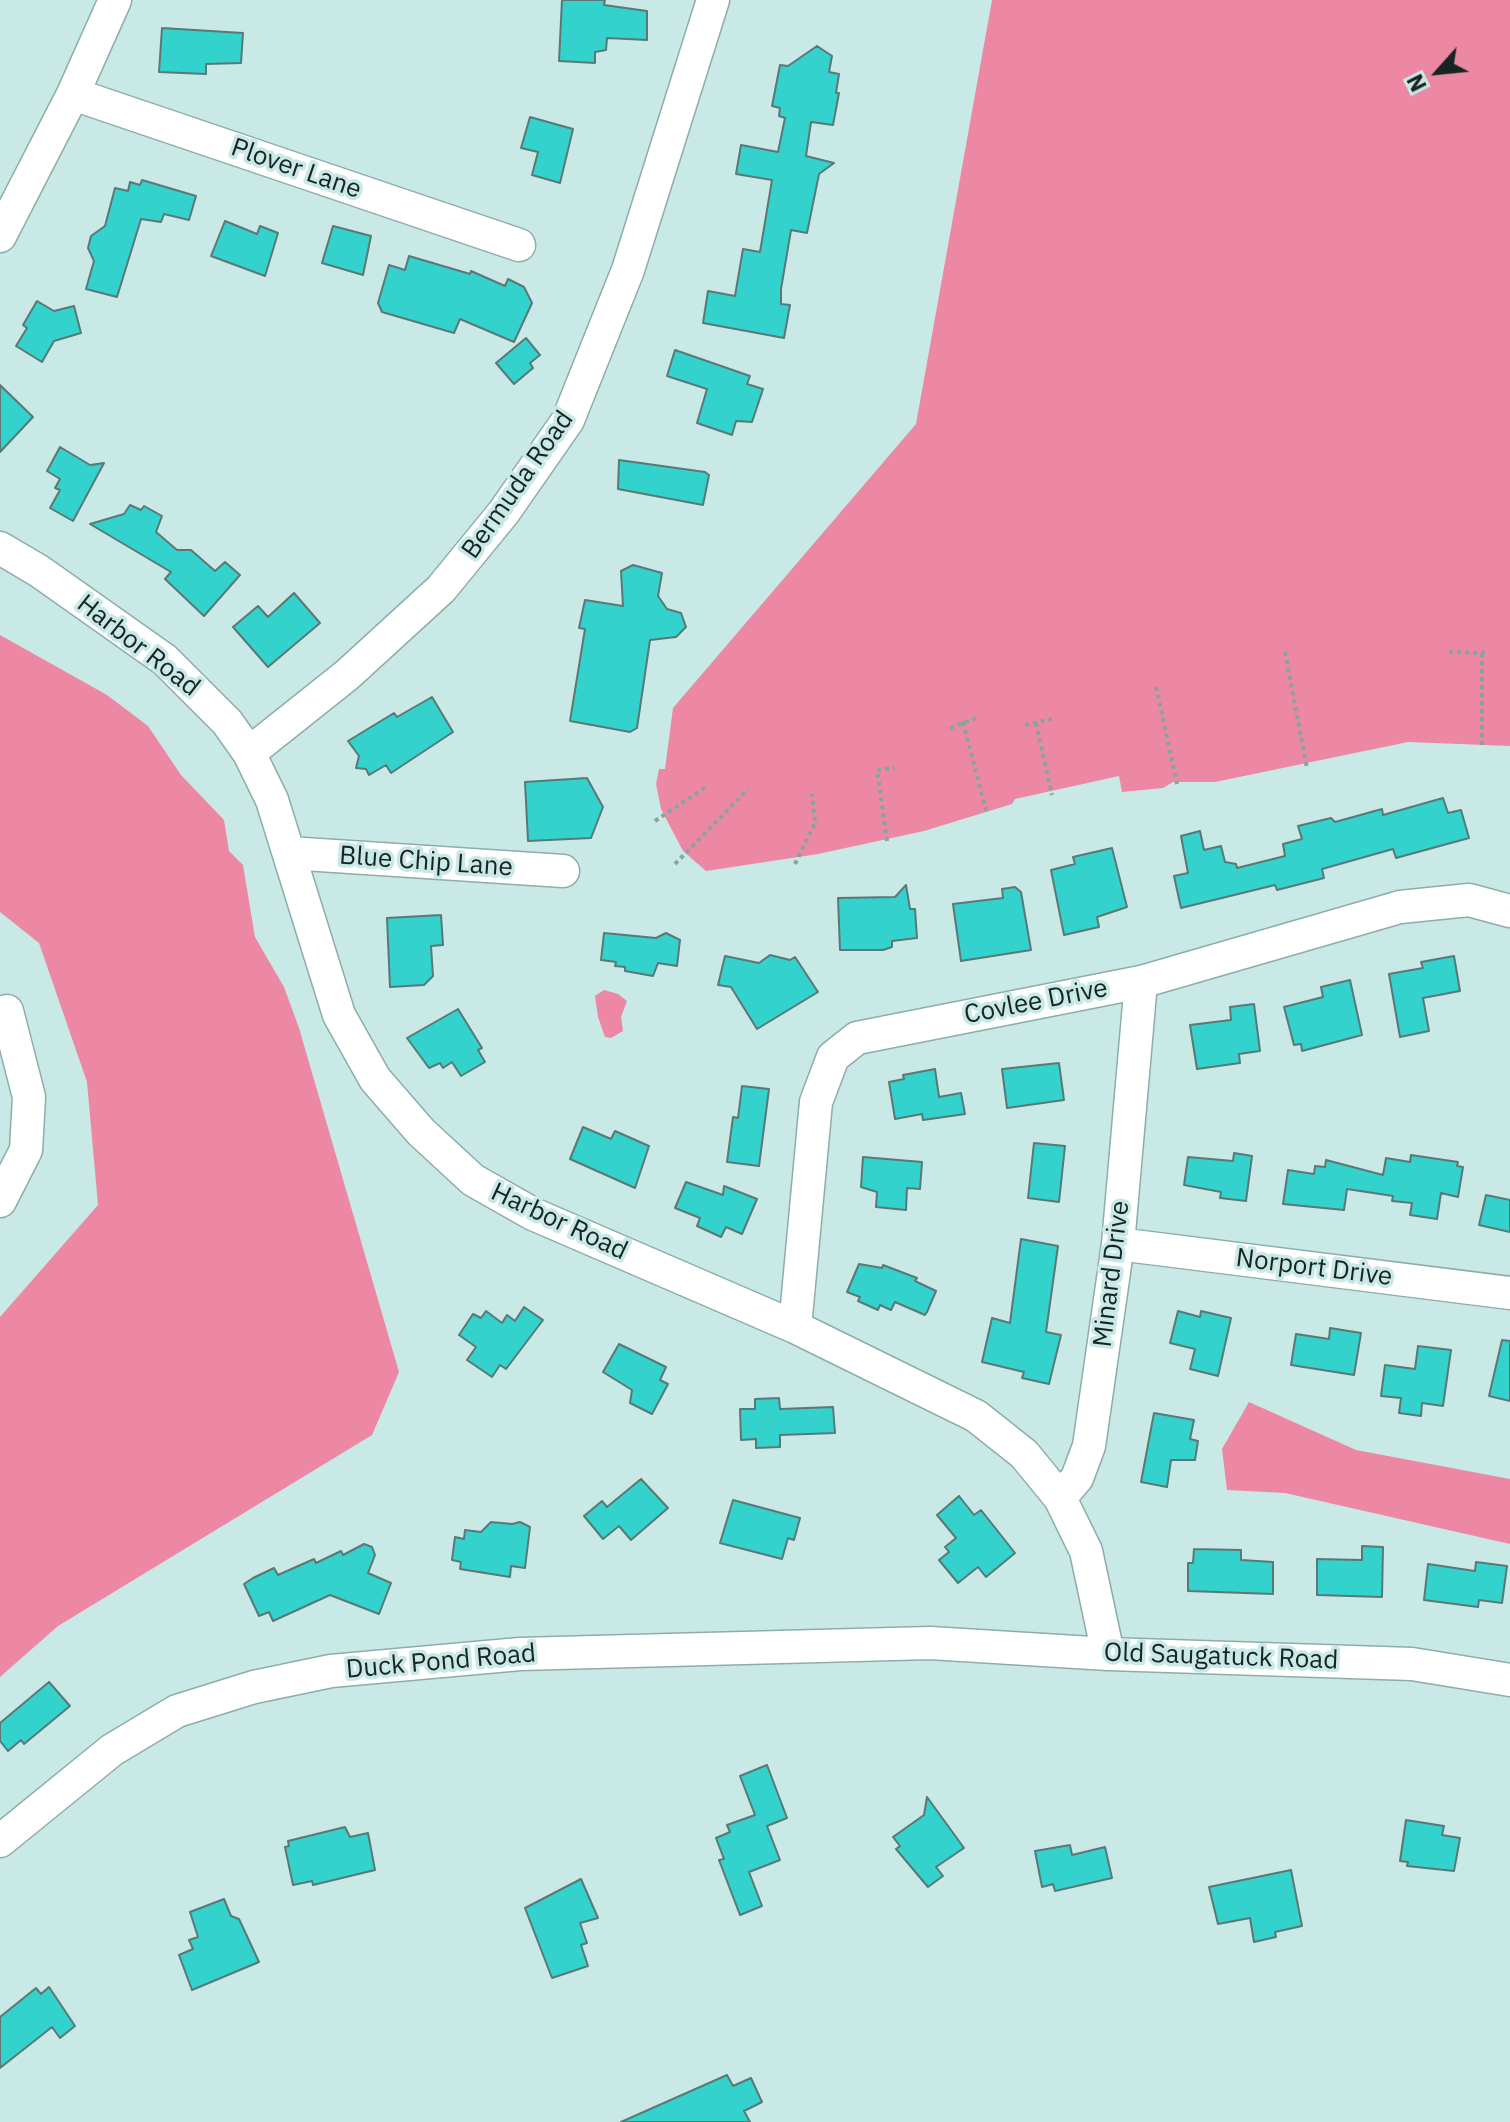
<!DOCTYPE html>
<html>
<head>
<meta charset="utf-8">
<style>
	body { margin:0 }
	#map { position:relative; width:1510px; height:2122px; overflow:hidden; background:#c8e9e6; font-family:"IBM Plex Sans",sans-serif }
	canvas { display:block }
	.north { position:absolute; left:1398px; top:32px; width:80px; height:80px; -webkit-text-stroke:6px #c8e9e6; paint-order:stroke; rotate:243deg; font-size:22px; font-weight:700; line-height:32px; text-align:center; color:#172423 }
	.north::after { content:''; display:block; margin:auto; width:28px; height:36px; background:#172423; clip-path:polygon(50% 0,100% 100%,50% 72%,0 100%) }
</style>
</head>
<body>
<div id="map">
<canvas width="1510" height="2122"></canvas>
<div class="north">N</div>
</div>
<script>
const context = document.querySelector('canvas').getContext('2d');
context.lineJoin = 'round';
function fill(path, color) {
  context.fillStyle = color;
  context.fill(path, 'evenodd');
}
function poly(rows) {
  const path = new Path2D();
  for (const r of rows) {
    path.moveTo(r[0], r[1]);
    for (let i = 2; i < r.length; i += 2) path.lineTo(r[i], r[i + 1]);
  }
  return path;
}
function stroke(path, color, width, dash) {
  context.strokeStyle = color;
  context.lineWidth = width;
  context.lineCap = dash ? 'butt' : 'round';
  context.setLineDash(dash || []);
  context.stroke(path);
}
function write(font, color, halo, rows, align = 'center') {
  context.font = font + ' "IBM Plex Sans",sans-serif';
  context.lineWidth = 7;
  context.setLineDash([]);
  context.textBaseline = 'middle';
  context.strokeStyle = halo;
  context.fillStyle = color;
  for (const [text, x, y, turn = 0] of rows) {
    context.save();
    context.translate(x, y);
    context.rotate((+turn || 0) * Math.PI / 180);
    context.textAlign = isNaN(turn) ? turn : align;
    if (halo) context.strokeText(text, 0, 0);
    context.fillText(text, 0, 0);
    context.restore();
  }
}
fill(poly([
	[992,0,1510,0,1510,746,1408,742,1215,782,1173,782,1163,788,1122,792,1119,776,1015,799,1012,804,924,831,818,854,706,871,683,851,661,809,656,784,659,769,665,769,673,708,916,424],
	[0,635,107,695,148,726,181,775,224,820,229,851,243,865,255,937,284,987,299,1028,399,1372,372,1435,58,1626,0,1677,0,1317,98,1205,87,1082,39,943,0,912],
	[604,990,618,994,627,1001,621,1017,623,1031,611,1038,605,1037,598,1017,595,996],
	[1249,1402,1356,1450,1510,1479,1510,1544,1285,1493,1227,1490,1222,1449]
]), '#ec88a3');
const building = poly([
	[562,0,605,0,604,5,647,11,647,40,607,38,606,50,595,52,595,63,559,61,562,0],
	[162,28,243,33,241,63,206,64,206,74,159,72,162,28],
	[817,46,832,56,829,72,839,74,836,93,839,93,833,125,811,122,806,156,834,163,819,174,807,233,791,230,781,289,781,304,790,305,784,338,703,323,708,291,735,296,743,249,760,252,772,180,736,174,741,145,778,152,785,118,779,116,780,108,772,106,780,65,788,66,817,46],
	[530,117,573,129,560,183,532,175,538,152,521,148,530,117],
	[142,180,196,196,189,220,164,214,161,222,141,219,117,297,86,289,94,261,88,248,91,236,105,226,115,188,128,191,130,182,140,185,142,180],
	[225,221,257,234,260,226,278,233,265,276,211,256,225,221],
	[333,226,371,236,363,275,322,263,333,226],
	[409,256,470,274,471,271,505,286,508,279,524,287,532,303,514,342,460,319,454,333,382,312,378,303,389,265,405,270,409,256],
	[37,301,54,311,74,306,81,333,54,341,42,362,16,346,27,328,23,325,37,301],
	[526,338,540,355,530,363,533,368,514,384,496,363,526,338],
	[675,350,750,376,747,384,763,389,752,422,736,421,732,435,697,423,707,389,667,376,675,350],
	[0,385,33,417,0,452,0,385],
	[60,447,90,465,104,463,73,521,50,508,60,490,55,488,60,479,47,471,60,447],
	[619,460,705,472,709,475,703,505,618,489,619,460],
	[130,505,141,510,144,506,162,516,156,532,177,550,191,550,215,571,225,562,240,575,204,616,165,579,171,572,90,524,124,514,130,505],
	[633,565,662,573,658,596,667,609,681,613,686,627,676,637,650,640,637,728,630,732,570,721,585,629,579,628,585,600,623,606,621,571,633,565],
	[294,593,320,623,268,667,233,627,258,606,268,617,294,593],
	[432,697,453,732,391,773,386,765,369,775,366,769,356,768,359,756,348,741,394,713,397,717,432,697],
	[587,778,603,807,591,838,528,841,525,782,587,778],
	[1443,798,1448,813,1461,810,1469,838,1396,858,1393,849,1322,869,1324,878,1277,890,1275,885,1181,908,1174,876,1188,873,1181,836,1200,831,1204,850,1221,846,1225,862,1236,864,1237,868,1285,856,1283,844,1302,839,1298,826,1331,818,1335,822,1382,809,1383,815,1443,798],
	[1112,848,1127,907,1097,917,1099,927,1064,935,1051,870,1075,864,1073,857,1112,848],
	[906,885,910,909,915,909,917,938,892,941,892,947,883,950,840,950,838,898,895,897,906,885],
	[1015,887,1021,892,1031,950,961,961,953,904,1003,898,1002,889,1015,887],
	[441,915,443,945,431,946,433,976,424,985,390,987,387,918,441,915],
	[604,933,656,938,666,933,680,940,677,966,658,963,653,976,625,971,625,967,615,966,616,962,601,960,604,933],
	[770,955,790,960,795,957,818,992,757,1029,731,987,718,985,725,956,759,963,770,955],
	[1454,956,1460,991,1423,998,1429,1031,1400,1037,1389,974,1423,968,1421,962,1454,956],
	[1350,980,1362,1035,1302,1051,1301,1044,1294,1045,1284,1007,1323,997,1321,987,1350,980],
	[1254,1004,1260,1051,1239,1054,1240,1063,1197,1069,1190,1025,1231,1020,1230,1007,1254,1004],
	[458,1009,482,1048,478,1050,485,1062,461,1076,452,1062,443,1068,440,1063,429,1068,407,1038,458,1009],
	[1059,1063,1064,1100,1007,1108,1002,1069,1059,1063],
	[935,1069,939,1097,961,1093,965,1114,923,1120,922,1114,895,1119,889,1082,904,1079,903,1075,935,1069],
	[742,1086,769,1089,759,1166,727,1162,733,1117,738,1118,742,1086],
	[583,1127,611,1139,615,1131,649,1146,635,1188,570,1159,583,1127],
	[1034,1143,1065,1146,1059,1202,1028,1198,1034,1143],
	[1234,1153,1252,1156,1246,1201,1220,1198,1221,1192,1184,1185,1188,1157,1233,1161,1234,1153],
	[1411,1155,1458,1162,1457,1166,1463,1167,1458,1197,1441,1193,1437,1219,1410,1215,1412,1203,1392,1201,1393,1196,1347,1189,1344,1210,1283,1204,1288,1170,1314,1174,1315,1166,1325,1167,1326,1160,1383,1175,1386,1158,1410,1162,1411,1155],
	[863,1157,922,1162,920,1189,907,1188,906,1210,876,1207,877,1192,861,1187,863,1157],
	[686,1182,723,1195,724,1186,757,1199,742,1234,726,1227,721,1237,697,1226,700,1218,675,1208,686,1182],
	[1486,1195,1510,1200,1510,1232,1479,1225,1486,1195],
	[1021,1239,1058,1246,1046,1332,1061,1335,1049,1384,1022,1378,1024,1372,982,1362,992,1318,1010,1323,1021,1239],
	[859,1264,882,1268,883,1265,917,1278,915,1281,936,1291,927,1312,925,1315,895,1302,891,1310,880,1305,878,1310,858,1301,860,1297,847,1292,859,1264],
	[524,1307,543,1320,506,1369,500,1365,492,1377,467,1360,476,1347,459,1335,473,1314,481,1318,486,1311,502,1323,507,1315,515,1321,524,1307],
	[1178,1311,1200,1317,1201,1311,1231,1318,1218,1376,1190,1369,1195,1349,1170,1343,1178,1311],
	[1330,1328,1361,1333,1354,1375,1291,1365,1296,1334,1329,1339,1330,1328],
	[1502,1340,1510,1341,1510,1401,1489,1396,1502,1340],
	[619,1344,666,1367,660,1380,668,1384,652,1414,630,1403,632,1390,603,1372,619,1344],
	[1418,1346,1451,1350,1443,1406,1422,1403,1421,1416,1399,1413,1401,1398,1381,1396,1385,1365,1415,1369,1418,1346],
	[779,1398,780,1409,833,1407,835,1433,780,1435,780,1447,756,1448,756,1439,741,1440,740,1409,755,1409,755,1399,779,1398],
	[1154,1413,1194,1420,1190,1439,1198,1441,1195,1460,1171,1460,1167,1487,1141,1482,1154,1413],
	[641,1479,668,1508,631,1540,619,1526,603,1539,584,1516,602,1501,607,1507,641,1479],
	[959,1496,974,1515,981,1510,1015,1553,986,1577,978,1567,958,1583,939,1560,949,1552,945,1547,956,1538,937,1515,959,1496],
	[733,1500,800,1518,794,1540,788,1538,782,1559,720,1543,733,1500],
	[491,1522,512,1524,520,1522,530,1527,525,1568,511,1566,510,1577,460,1569,461,1562,452,1560,455,1537,464,1539,465,1530,481,1532,491,1522],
	[364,1544,372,1547,375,1555,368,1573,391,1583,379,1614,330,1595,273,1621,269,1612,259,1616,244,1584,253,1578,274,1568,278,1575,314,1559,316,1563,341,1551,343,1555,364,1544],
	[1362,1546,1383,1547,1382,1597,1317,1595,1317,1559,1362,1560,1362,1546],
	[1194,1549,1241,1550,1241,1560,1273,1562,1273,1594,1188,1591,1188,1563,1193,1563,1194,1549],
	[1476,1562,1507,1566,1502,1603,1479,1600,1478,1607,1424,1600,1428,1564,1475,1571,1476,1562],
	[49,1682,70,1706,24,1744,21,1740,8,1751,0,1741,0,1723,49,1682],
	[767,1765,787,1818,767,1826,780,1860,749,1872,762,1906,740,1915,719,1860,724,1859,716,1838,730,1832,727,1825,755,1815,740,1776,767,1765],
	[927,1797,964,1848,936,1867,943,1876,928,1887,896,1849,900,1846,893,1837,924,1815,927,1797],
	[1406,1820,1444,1826,1442,1835,1460,1838,1454,1871,1407,1866,1408,1862,1400,1861,1406,1820],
	[345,1827,350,1837,368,1833,375,1870,313,1885,312,1881,293,1885,285,1847,289,1846,288,1841,345,1827],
	[1070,1845,1072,1855,1105,1847,1112,1878,1055,1891,1053,1884,1042,1887,1035,1851,1070,1845],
	[1291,1870,1302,1926,1275,1932,1276,1937,1254,1942,1250,1918,1218,1924,1209,1887,1291,1870],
	[581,1879,598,1918,580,1923,587,1943,581,1945,588,1966,552,1978,525,1908,581,1879],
	[224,1899,231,1916,239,1919,259,1962,192,1990,179,1955,193,1949,189,1940,198,1937,190,1912,224,1899],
	[49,1987,75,2026,60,2038,52,2027,0,2068,0,2017,36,1988,41,1994,49,1987],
	[727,2075,733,2086,751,2078,762,2102,744,2111,750,2122,621,2122,727,2075]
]);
fill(building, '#34d2cc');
stroke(building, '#5a7876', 2);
const minor = poly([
	[73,94,519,245],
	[0,236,73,94,115,0],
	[0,548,39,571,165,660,227,722,249,753,272,800,339,1015,375,1079,421,1132,473,1180,533,1214,795,1327,976,1416,1024,1454,1060,1498],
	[249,753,347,675,441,589,504,512,568,420,628,270,713,0],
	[289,853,563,871],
	[0,1201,26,1150,29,1097,7,1011],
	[1118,1244,1510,1293],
	[795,1327,816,1102,833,1057,857,1038,1141,982,1400,907,1469,900,1510,911],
	[1108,1654,1086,1551,1060,1498,1077,1478,1089,1446,1118,1244,1141,982],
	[0,1841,112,1750,177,1711,254,1687,331,1671,520,1654,930,1643,1108,1654,1412,1664,1510,1680]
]);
stroke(minor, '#8dadab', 35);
stroke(poly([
	[1285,652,1307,768],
	[1449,652,1486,653],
	[1482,653,1482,747],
	[1156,687,1177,784],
	[963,722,987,814],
	[1036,723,1052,795],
	[1025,725,1052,719],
	[950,728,976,718],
	[655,821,706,787],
	[887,841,877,770,895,768],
	[675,864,748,789],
	[795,864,815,823,812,794]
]), '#89a3a0', 4, [4, 4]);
stroke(minor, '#fff', 32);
write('26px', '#172423', '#c8e9e6', [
	["Plover Lane",296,169,19],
	["Bermuda Road",518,485,-55],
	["Harbor Road",138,646,38],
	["Blue Chip Lane",426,862,4],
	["Covlee Drive",1036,1002,-11],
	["Harbor Road",559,1222,25],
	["Norport Drive",1314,1268,7],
	["Minard Drive",1112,1274,-83],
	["Old Saugatuck Road",1221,1657,2],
	["Duck Pond Road",441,1662,-5]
]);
</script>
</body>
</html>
